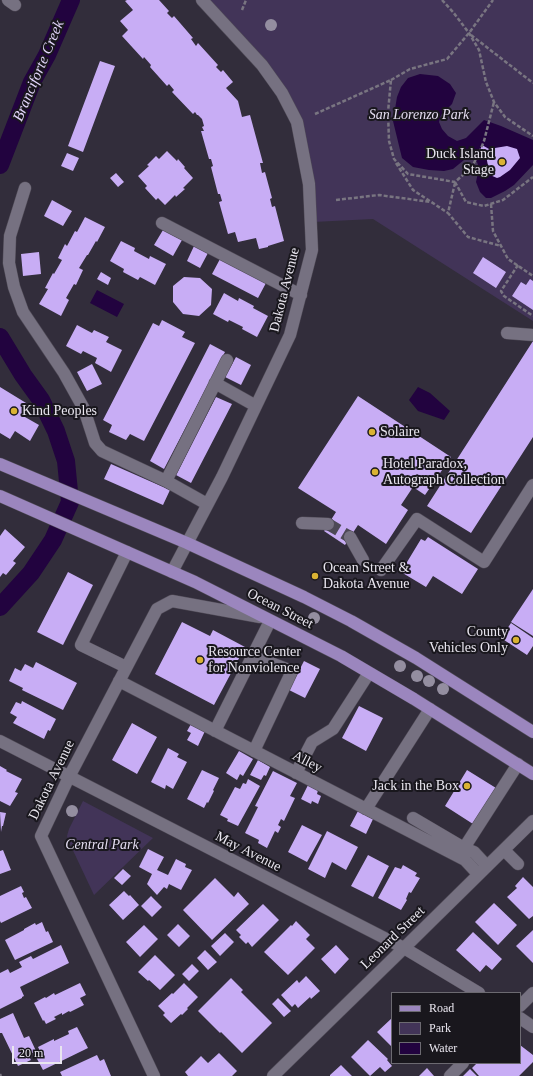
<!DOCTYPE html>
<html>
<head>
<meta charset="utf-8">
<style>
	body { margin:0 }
	#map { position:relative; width:533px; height:1076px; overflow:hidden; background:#322d3b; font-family:"Times New Roman",serif }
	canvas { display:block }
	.legend { position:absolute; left:391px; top:992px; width:130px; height:72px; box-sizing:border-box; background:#19171d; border:1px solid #6c6a71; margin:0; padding:5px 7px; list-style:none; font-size:12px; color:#e9e6ef }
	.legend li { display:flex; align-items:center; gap:8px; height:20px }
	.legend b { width:20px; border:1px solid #6c6a71 }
	.scale { position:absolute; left:12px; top:1046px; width:50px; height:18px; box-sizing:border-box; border:2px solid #e9e6ef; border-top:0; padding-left:5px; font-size:12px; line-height:14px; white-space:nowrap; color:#e9e6ef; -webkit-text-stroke:3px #19171d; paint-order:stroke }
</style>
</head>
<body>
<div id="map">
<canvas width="533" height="1076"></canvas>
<ul class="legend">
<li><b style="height:5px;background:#9b86be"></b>Road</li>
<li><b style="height:11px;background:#423458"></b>Park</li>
<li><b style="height:11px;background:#22033f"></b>Water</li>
</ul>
<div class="scale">20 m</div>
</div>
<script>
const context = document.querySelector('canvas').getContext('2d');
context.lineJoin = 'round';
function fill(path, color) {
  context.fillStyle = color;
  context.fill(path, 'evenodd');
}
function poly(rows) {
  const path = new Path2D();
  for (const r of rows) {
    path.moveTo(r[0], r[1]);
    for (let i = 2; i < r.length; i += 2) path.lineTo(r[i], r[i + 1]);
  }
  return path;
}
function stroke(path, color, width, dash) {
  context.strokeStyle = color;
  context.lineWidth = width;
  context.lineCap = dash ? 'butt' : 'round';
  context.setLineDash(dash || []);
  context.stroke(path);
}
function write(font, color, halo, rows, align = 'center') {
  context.font = font + ' "Times New Roman",serif';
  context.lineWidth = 4;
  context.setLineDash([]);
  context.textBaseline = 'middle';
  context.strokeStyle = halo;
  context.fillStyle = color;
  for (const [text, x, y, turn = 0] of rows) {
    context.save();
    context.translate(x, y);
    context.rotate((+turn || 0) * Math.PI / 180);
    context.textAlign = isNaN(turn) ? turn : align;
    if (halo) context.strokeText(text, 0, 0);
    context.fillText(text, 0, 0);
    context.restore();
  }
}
fill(poly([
	[197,0,533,0,533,321,373,219,313,222,311,195,287,110,263,73],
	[83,801,153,838,94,895,69,842,67,836,69,829]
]), '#423458');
fill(poly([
	[420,74,438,76,450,84,456,93,452,104,441,115,439,122,442,129,448,136,457,141,466,138,484,120,501,126,533,140,533,165,514,185,505,191,491,198,486,198,480,192,476,182,479,168,477,162,472,159,464,160,453,169,444,171,429,170,413,167,402,158,393,121,397,97,401,87,408,78],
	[97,290,124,304,117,317,90,303],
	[418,387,430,393,450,411,444,420,418,411,409,400]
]), '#22033f');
stroke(poly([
	[0,165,32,82,47,55,71,0],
	[0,337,23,375,41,400,56,431,66,461,70,502,53,540,31,573,0,607]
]), '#22033f', 18);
fill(poly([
	[127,0,159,0,169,11,167,13,172,18,174,16,193,38,191,39,196,46,198,43,218,65,216,67,221,72,223,70,233,82,226,88,238,101,242,117,250,115,263,163,260,163,262,173,265,172,272,198,270,199,272,207,275,206,284,241,268,246,268,247,259,249,256,238,238,242,235,232,228,234,219,202,222,201,220,194,218,194,211,167,213,166,211,159,209,159,201,131,204,131,202,127,204,126,202,119,198,115,197,115,195,112,193,114,172,92,174,90,169,84,167,86,150,67,151,65,144,57,143,59,122,36,128,30,120,21,133,10,125,1],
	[100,61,115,66,83,152,68,146],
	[482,145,489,149,507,146,517,149,520,158,510,170,500,177,497,178,490,175,486,156,479,153],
	[167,151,177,161,178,159,185,167,184,168,193,178,183,188,185,189,176,197,175,195,165,205,158,198,156,200,145,188,147,186,138,176,149,166,147,165,156,156,159,159],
	[67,153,79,158,73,171,61,166],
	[116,173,124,182,118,187,110,178],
	[52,200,72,211,63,226,44,216],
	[85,217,105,227,97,242,96,241,88,255,87,255,79,268,83,270,76,285,74,284,66,298,69,300,61,316,39,304,48,289,45,288,53,273,54,274,62,260,58,258,65,244,67,246,75,231,77,232],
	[163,230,182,240,173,256,154,245],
	[121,241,135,248,134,251,149,259,150,256,166,264,155,285,140,277,138,280,123,272,124,269,110,261],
	[194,246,208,253,200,268,187,261],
	[39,252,41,274,23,276,21,254],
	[483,257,506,272,496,288,473,273],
	[220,259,266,283,258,298,212,274],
	[101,272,111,278,108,285,97,279],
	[184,277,200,278,212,289,211,305,199,316,183,314,173,302,173,286],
	[530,279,533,281,533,310,512,296,521,282,526,285],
	[224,293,238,301,239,298,254,306,253,308,268,316,257,337,242,329,243,327,229,320,228,322,213,314],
	[162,320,185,332,182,337,195,343,144,441,130,434,126,440,109,432,112,425,103,420,153,323,159,326],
	[77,325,92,333,94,330,109,337,106,342,122,350,111,372,95,363,97,358,83,351,81,354,66,346],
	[533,341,533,437,471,533,427,506],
	[210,344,225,352,164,469,150,461],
	[236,357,251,365,241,385,225,377],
	[92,364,102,384,87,391,77,372],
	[0,387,31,406,25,417,39,425,30,441,15,431,10,439,0,433],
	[358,396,451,457,425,495,413,487,401,505,408,510,386,544,358,525,345,545,324,531,336,512,298,488],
	[216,397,232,404,191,483,176,475],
	[111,464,170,490,163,505,104,479],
	[5,529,25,547,13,561,16,563,6,575,3,573,0,577,0,536],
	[428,537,478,569,462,594,433,576,426,587,401,572,421,539,425,541],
	[68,572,93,585,63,645,37,632],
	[533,589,533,636,511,622],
	[182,622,210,636,213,630,245,647,214,705,155,674],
	[511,623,533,638,533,646,527,655,501,638],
	[304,661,320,669,305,698,289,690],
	[36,662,77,683,63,710,22,690,23,688,9,681,15,668,21,671,25,664,33,668],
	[22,701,56,719,50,731,48,730,44,739,13,723,17,717,10,713,16,702,21,704],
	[359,706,383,718,366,751,342,738],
	[132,723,157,737,137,774,112,760],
	[191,724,205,731,198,746,187,740,191,733,187,731],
	[168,748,179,754,177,757,187,762,173,789,166,785,165,789,151,782],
	[239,751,253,759,243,776,240,774,237,780,226,773],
	[258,760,270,767,266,776,264,775,261,780,250,775],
	[0,766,7,770,6,771,22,779,15,792,18,793,10,806,0,801],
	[202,770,219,778,213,790,214,791,208,803,207,802,204,808,187,799],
	[467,770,496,788,473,824,445,806],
	[273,771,297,783,290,796,295,798,284,821,281,819,278,825,281,827,278,833,275,831,267,848,258,843,259,840,245,833,258,807,255,806],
	[248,779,260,786,238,826,227,821,228,819,220,815,235,787,240,789,243,783,246,784],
	[308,785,318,790,317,794,321,796,318,804,312,801,311,804,301,799],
	[358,811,373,819,366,834,350,826],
	[0,812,6,813,3,826,2,826,1,832],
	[302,825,322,835,307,862,288,852],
	[327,831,358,847,346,870,332,862,325,878,308,869],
	[148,849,164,857,157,870,168,875,176,859,186,864,185,867,192,870,181,890,169,884,167,889,164,887,157,895,147,884,152,874,139,867],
	[3,850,11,870,0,874,0,851],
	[368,855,389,866,373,897,351,886],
	[403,865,417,873,415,876,420,878,411,893,409,892,406,899,407,900,401,910,378,898,395,867,401,869],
	[123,869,131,876,122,885,114,878],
	[523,877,533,887,533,916,529,919,507,897,517,888,515,886],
	[215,878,234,897,238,892,249,904,212,940,183,910],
	[21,886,24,892,22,893,24,898,26,897,32,908,1,923,0,921,0,896],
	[124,891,129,896,130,895,139,905,123,920,109,905],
	[151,896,162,907,152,917,141,906],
	[494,903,517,925,498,945,475,922],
	[263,904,279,920,252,947,248,942,246,944,239,937,241,935,236,930],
	[296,921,310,935,306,939,315,948,288,975,264,952,291,925,292,926],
	[42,922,46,932,48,931,53,942,15,960,5,940,24,930,24,929,35,923,36,925],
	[178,924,190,936,179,947,167,935],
	[144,925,158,939,140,957,126,942],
	[533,930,533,963,516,946],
	[473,932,502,959,492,970,486,965,480,972,456,950],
	[225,933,234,942,220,956,211,946],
	[61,945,69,963,20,987,24,996,22,997,22,998,0,1009,0,973,8,969,10,973,22,967,19,962,31,956,33,959],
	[336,945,349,959,335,974,321,959],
	[205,950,217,962,208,970,197,958],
	[155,955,175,975,160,990,149,980,148,981,138,972],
	[192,964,199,971,189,981,182,974],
	[306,976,320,991,311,999,310,997,298,1008,295,1004,292,1007,281,995,297,980,299,983],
	[231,978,243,990,241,992,272,1023,242,1053,221,1032,220,1033,198,1011],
	[80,983,86,995,80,998,84,1005,70,1012,69,1011,62,1015,62,1013,54,1017,56,1019,46,1024,44,1020,43,1021,34,1003,45,997,46,998,54,993,55,995],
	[184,983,198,997,187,1008,188,1009,182,1015,181,1014,171,1023,163,1015,165,1013,158,1006,172,993,173,994],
	[278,998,291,1011,284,1017,272,1004],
	[13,1013,24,1038,29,1036,36,1051,28,1055,31,1060,18,1066,2,1033,0,1033,0,1019],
	[392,1018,392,1047,377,1032],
	[77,1027,88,1048,43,1070,36,1057,42,1055,38,1047,54,1039,54,1041,69,1034,68,1031],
	[368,1040,388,1059,387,1060,392,1066,385,1072,380,1067,370,1076,351,1057],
	[520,1045,533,1055,533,1062,519,1076,479,1076,472,1068,477,1063,520,1063],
	[219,1053,237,1071,232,1076,188,1076,185,1072,201,1056,208,1063],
	[97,1055,100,1061,104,1059,111,1076,62,1076,60,1072],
	[341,1065,352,1076,330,1076,330,1075],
	[427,1068,434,1076,419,1076],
	[470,1069,477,1076,463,1076]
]), '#c8adf5');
stroke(poly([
	[328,524,350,537]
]), '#4d4956', 12, [12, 6]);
const minor = poly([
	[8,0,15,5],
	[25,188,10,236,9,263,14,287,23,312,64,373,84,409,95,443,102,451,166,481,207,504],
	[162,223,301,295],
	[507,333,533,335],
	[215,383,256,406],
	[166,481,227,360],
	[302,523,328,524],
	[350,537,363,560],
	[381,570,417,519,484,562,533,485],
	[172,572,222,477,290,335,312,250,309,184,297,122,282,93,262,65,202,0],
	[253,656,292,671,254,751],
	[126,667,81,645,127,552],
	[119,681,465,860,478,874],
	[215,731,270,621],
	[0,741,404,948,479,993],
	[296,773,312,742,333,729,369,673],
	[366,809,430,709],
	[413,818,464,848,518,764],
	[464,848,474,852,487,866],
	[504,850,518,864],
	[520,1006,533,993],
	[520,1018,533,1027],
	[154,1076,41,836,69,777,157,609,172,601,260,617],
	[273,1076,404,948,533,821],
	[450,1076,463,1063]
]);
const major = poly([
	[0,464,187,543,304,597,351,621,416,658,533,732],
	[0,496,195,582,341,656,414,699,533,774]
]);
stroke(minor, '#504b57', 13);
stroke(major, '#504b57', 13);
stroke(poly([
	[442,0,453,12,469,33,479,50,486,82,494,102,505,117,533,136],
	[242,10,246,0],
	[471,35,533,83],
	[391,80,410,69,447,59,469,33,493,0],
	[315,114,391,80,388,112,389,141,394,159,408,174,455,182,472,167,479,153,484,141,494,102],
	[396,163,413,190,448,213],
	[455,182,466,202,484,206,503,200,533,177],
	[455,183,448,213,468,237,501,246],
	[336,200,379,195,431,202],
	[491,204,493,231,508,259,533,276],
	[518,265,501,291,504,296,533,316],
	[0,1074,1,1076]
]), '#797581', 2.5, [4, 2]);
stroke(minor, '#767181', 12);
stroke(major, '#9b86be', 12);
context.fillStyle = '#948ea0';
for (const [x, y] of [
	[271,25],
	[314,618],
	[400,666],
	[417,676],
	[429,681],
	[443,689],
	[72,811]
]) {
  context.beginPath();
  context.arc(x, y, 6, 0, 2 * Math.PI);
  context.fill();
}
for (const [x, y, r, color] of [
	[502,162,4,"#dab333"],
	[14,411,4,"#dab333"],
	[372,432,4,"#dab333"],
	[375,472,4,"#dab333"],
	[315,576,4,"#dab333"],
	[516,640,4,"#dab333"],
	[200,660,4,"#dab333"],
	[467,786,4,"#dab333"]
]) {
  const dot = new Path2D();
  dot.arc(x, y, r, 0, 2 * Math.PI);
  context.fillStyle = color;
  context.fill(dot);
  stroke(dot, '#19171d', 1.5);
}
write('italic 14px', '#e5def2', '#19171d', [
	["San Lorenzo Park",419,115],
	["Central Park",102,845]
]);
write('14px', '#e9e6ef', '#19171d', [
	["Duck Island",494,154,"right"],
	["Stage",494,170,"right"],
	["Kind Peoples",22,411],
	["Solaire",380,432],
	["Hotel Paradox,",383,464],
	["Autograph Collection",383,480],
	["Ocean Street &",323,568],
	["Dakota Avenue",323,584],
	["County",508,632,"right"],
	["Vehicles Only",508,648,"right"],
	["Resource Center",208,652],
	["for Nonviolence",208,668],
	["Jack in the Box",459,786,"right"]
], 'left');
write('14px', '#e9e6ef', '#19171d', [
	["Dakota Avenue",285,290,-76],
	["Ocean Street",280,609,27],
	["Alley",307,762,27],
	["Dakota Avenue",52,780,-64],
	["May Avenue",248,852,27],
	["Leonard Street",393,938,-44]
]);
write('italic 15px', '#e3d6fc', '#19171d', [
	["Branciforte Creek",39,71,-67]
]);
</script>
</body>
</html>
